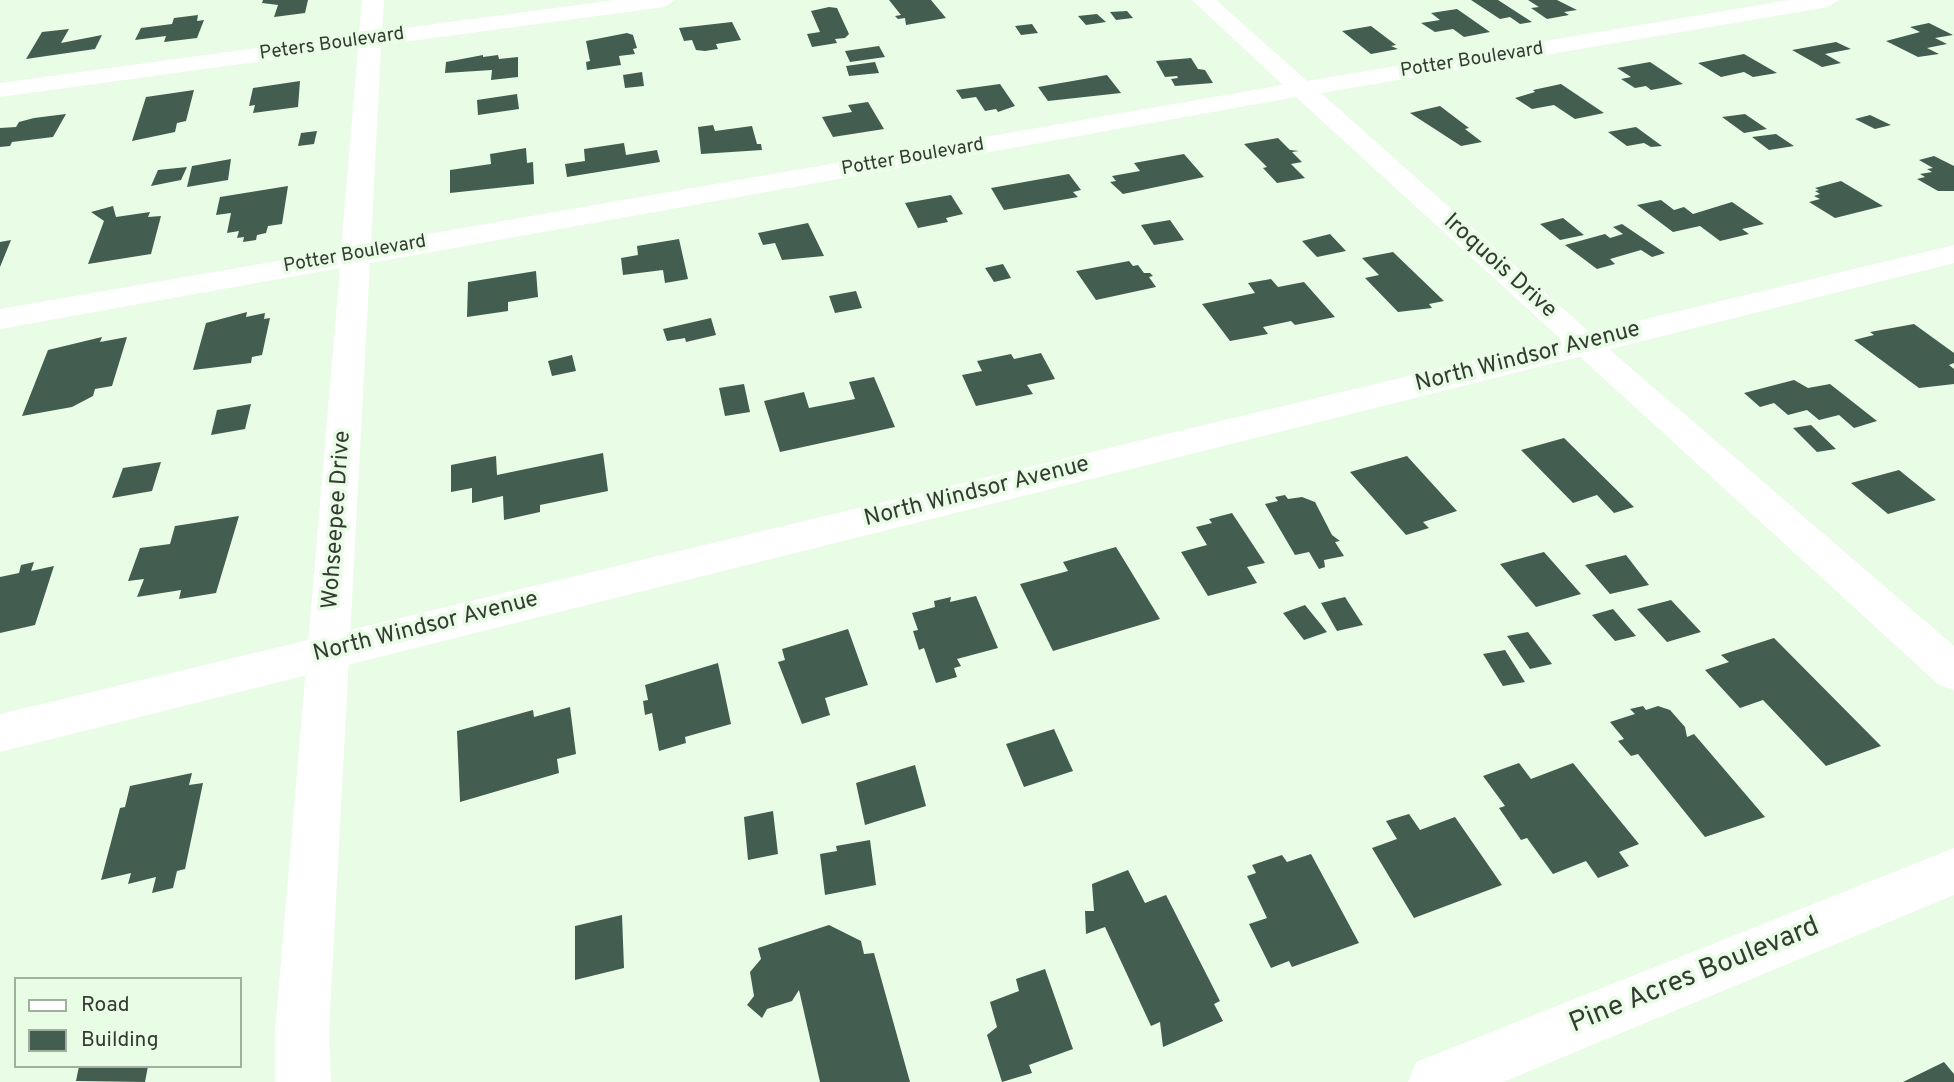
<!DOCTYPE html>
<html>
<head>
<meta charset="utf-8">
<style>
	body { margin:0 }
	#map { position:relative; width:1954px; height:1082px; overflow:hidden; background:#e9fce6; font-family:Overpass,sans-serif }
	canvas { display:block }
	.legend { position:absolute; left:14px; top:977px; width:228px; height:91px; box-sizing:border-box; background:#e9fce6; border:2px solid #a1af9e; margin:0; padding:9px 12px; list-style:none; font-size:21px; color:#343b33 }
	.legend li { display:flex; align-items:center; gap:14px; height:35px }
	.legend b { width:35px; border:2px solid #a1af9e }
</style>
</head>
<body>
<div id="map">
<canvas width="1954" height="1082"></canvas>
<ul class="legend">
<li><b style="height:9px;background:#fff"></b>Road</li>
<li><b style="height:19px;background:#445d51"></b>Building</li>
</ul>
</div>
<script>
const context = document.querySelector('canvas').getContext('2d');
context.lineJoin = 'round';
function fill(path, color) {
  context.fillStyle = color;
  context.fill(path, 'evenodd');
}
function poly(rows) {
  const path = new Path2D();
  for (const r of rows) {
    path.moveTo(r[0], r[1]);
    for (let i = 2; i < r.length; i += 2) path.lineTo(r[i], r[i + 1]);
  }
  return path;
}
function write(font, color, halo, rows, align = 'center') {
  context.font = font + ' Overpass,sans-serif';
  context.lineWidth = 7;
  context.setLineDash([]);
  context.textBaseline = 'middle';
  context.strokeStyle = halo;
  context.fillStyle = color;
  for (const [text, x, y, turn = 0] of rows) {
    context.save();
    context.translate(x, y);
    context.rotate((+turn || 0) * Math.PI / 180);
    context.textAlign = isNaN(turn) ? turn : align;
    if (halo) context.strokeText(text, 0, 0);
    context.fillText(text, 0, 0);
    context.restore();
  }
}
fill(poly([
	[263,0,308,0,305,13,274,17,278,5,262,3],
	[889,0,931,0,946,18,906,25,905,18,898,19,895,16,901,15],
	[1471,0,1498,0,1532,22,1520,24,1510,17,1500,19],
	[1528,0,1557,0,1577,10,1564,12,1569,15,1547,19,1531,8,1539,7],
	[829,7,837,8,849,34,845,38,835,39,837,43,812,47,807,34,820,32,811,11],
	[1457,9,1490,32,1464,37,1453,29,1435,32,1421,23,1440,20,1431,13],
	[1127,11,1133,18,1116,20,1110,12],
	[1097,14,1106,22,1086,25,1078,16],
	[198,15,197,21,204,20,197,38,164,42,166,36,135,40,141,28,172,24,174,18],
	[732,22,741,40,716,44,718,49,705,51,696,50,692,40,684,41,679,28],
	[1929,23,1953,35,1935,38,1947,44,1927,48,1939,54,1918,57,1886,41,1920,32,1910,27],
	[1032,24,1038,33,1021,35,1015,26],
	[1371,26,1396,45,1391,46,1398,49,1371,54,1342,31],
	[69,29,61,43,102,35,95,49,26,59,42,32],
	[627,33,633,35,637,48,633,49,635,54,619,56,621,65,587,70,586,62,590,61,586,41],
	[1836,42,1851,49,1825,54,1841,63,1822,67,1792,50],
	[879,46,885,57,850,62,845,51],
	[1744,54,1777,73,1753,77,1744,72,1721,77,1698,63],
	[483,55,483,57,498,55,499,59,518,57,518,77,491,80,492,70,445,73,446,62],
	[1191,58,1198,69,1205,70,1213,83,1175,86,1171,79,1178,78,1177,76,1165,77,1156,61],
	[875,62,879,73,849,76,846,66],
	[1650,62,1683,84,1651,90,1646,86,1635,88,1621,79,1631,77,1617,68],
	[642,72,644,86,625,88,623,75],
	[1107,75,1121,93,1048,101,1038,87],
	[300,81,298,107,253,113,255,105,249,106,253,88],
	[1000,84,1015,106,998,112,996,109,985,111,976,97,962,99,956,90],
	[1561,84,1604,113,1575,119,1554,105,1532,109,1515,98,1535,92,1533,90],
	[194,90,186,121,177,123,175,132,132,141,146,97],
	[517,94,519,109,478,115,477,100],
	[868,102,884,129,833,137,822,117,852,112,848,105],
	[1440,106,1469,128,1465,129,1482,142,1461,146,1410,113],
	[66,114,53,137,12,142,10,146,0,147,0,128,16,127,19,122,34,118],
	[1745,114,1767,129,1744,133,1722,117],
	[1870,115,1891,125,1875,129,1855,119],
	[713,125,715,131,752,126,757,144,761,144,762,150,701,154,698,127],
	[1636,127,1662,146,1651,147,1644,143,1627,146,1608,132],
	[317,131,314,144,298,146,301,133],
	[1776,134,1794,146,1769,150,1752,137],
	[1278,138,1290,150,1299,151,1292,152,1302,162,1291,164,1305,178,1277,183,1263,168,1267,167,1244,144],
	[624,143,626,155,657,150,660,162,567,177,565,164,585,161,584,149],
	[526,148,527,163,533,162,534,184,450,193,450,170,491,164,490,154],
	[1184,154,1204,177,1123,194,1110,182,1116,181,1112,176,1140,171,1134,163],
	[1934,156,1954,166,1954,191,1938,191,1917,179,1925,177,1920,174,1932,172,1927,169,1933,168,1919,160],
	[231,159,228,180,187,187,192,166],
	[187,167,181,180,151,186,158,170],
	[1069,174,1081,190,1073,192,1078,197,1004,210,991,188],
	[1841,181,1883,206,1835,218,1809,202,1820,199,1814,196,1820,194,1815,191,1819,190,1815,188],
	[288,186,282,224,268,226,266,233,257,235,256,240,243,242,244,237,237,238,239,231,227,233,231,213,216,215,220,197],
	[951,195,963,214,946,218,948,222,918,228,905,203],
	[1661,200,1674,210,1684,207,1693,214,1732,202,1764,224,1742,229,1749,234,1720,241,1700,226,1673,232,1637,205],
	[113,206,116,217,150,212,148,217,161,216,151,254,88,264,104,221,91,212],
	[1563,218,1584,235,1560,240,1540,224],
	[1170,220,1184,240,1154,245,1141,225],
	[808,223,824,256,782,260,775,243,763,245,758,233],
	[1622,224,1665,253,1652,257,1641,250,1610,259,1615,264,1597,269,1565,245,1605,234,1610,238,1623,234,1613,227],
	[1330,234,1346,251,1317,257,1302,241],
	[679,239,688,279,665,283,663,270,623,275,621,258,638,255,637,246],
	[11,240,0,267,0,242],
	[1393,252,1444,301,1429,304,1432,308,1398,312,1365,278,1379,275,1362,258],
	[1129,261,1133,266,1138,265,1144,273,1150,273,1153,276,1149,277,1156,287,1096,300,1076,271],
	[1003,264,1011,278,994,282,985,268],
	[536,271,538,297,508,302,508,311,467,317,468,282],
	[1271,279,1278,287,1304,282,1335,317,1295,325,1291,321,1263,327,1268,334,1230,341,1202,304,1255,293,1248,283],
	[856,291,862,308,835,313,829,296],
	[247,312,246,317,265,313,264,319,270,318,262,355,252,357,251,363,193,370,206,323],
	[711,318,716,335,686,342,685,338,667,341,663,329],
	[1914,324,1954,353,1954,363,1949,365,1954,369,1954,384,1919,388,1854,340,1874,335,1870,332],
	[102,337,100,342,127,337,112,386,95,389,93,396,72,407,22,416,48,350],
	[1041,353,1055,379,1027,385,1033,394,976,406,962,375,982,371,977,361,1011,354,1014,359],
	[572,355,576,371,552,376,548,361],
	[874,377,895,427,780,452,764,401,804,392,809,408,855,399,849,382],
	[1794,380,1808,388,1830,384,1877,421,1854,428,1839,415,1819,420,1807,410,1788,415,1774,403,1760,407,1744,393],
	[744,384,750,412,725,416,719,388],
	[251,404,245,429,211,435,217,410],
	[1811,425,1836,449,1817,452,1793,428],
	[1564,438,1634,507,1614,513,1597,495,1573,503,1521,450],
	[603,453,608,491,540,505,540,512,504,520,503,496,472,503,472,488,451,492,451,465,496,456,497,475],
	[1407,456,1457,511,1423,522,1429,528,1406,535,1350,472],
	[161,462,152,491,112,498,123,468],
	[1899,470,1936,500,1888,514,1851,483],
	[1285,495,1288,499,1302,497,1315,502,1332,535,1340,541,1335,542,1344,556,1324,560,1325,567,1319,569,1309,552,1295,555,1265,504,1278,501,1275,497],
	[1232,513,1265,563,1247,567,1257,583,1208,596,1181,552,1207,545,1196,527,1212,523,1209,519],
	[239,516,216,593,179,599,181,590,137,597,144,579,128,581,140,548,170,544,175,526],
	[1116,547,1160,619,1053,651,1020,584,1068,571,1063,562],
	[1544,552,1581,594,1536,607,1500,564],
	[1626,555,1649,585,1610,594,1585,565],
	[34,562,31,571,54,566,35,625,0,633,0,577,19,573,21,565],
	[976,596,998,648,957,659,961,666,954,668,957,677,936,683,924,648,919,650,913,631,918,630,912,613,935,607,934,601,951,597,950,602],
	[1345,597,1363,625,1337,631,1321,603],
	[1671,600,1701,632,1667,642,1637,609],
	[1305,605,1327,632,1304,640,1283,613],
	[1613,609,1636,636,1615,641,1592,615],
	[848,629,868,685,825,698,830,715,802,724,778,662,785,660,782,649],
	[1528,632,1552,664,1530,669,1507,636],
	[1774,638,1881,746,1826,766,1763,700,1740,708,1705,670,1729,662,1721,655],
	[1505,650,1525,682,1503,686,1483,654],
	[718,663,731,724,685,737,686,743,659,751,652,713,645,715,643,701,648,700,645,685],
	[1643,706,1646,710,1658,706,1670,710,1685,727,1687,737,1694,734,1765,817,1705,837,1638,754,1631,756,1618,741,1624,739,1610,722,1635,714,1630,709],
	[570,707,576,754,557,759,559,773,460,802,457,731,533,710,534,717],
	[1054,729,1073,771,1024,787,1006,744],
	[1519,763,1531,779,1573,763,1639,844,1619,852,1629,866,1598,878,1586,861,1553,874,1527,838,1521,840,1499,808,1505,806,1483,776],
	[915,765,926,806,865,825,856,783],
	[192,773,189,785,203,783,185,869,177,871,173,888,152,893,156,877,128,884,131,873,101,880,120,808,125,807,130,786],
	[773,811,778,854,748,860,744,817],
	[1409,814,1420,830,1455,817,1502,885,1414,918,1372,848,1397,839,1386,821],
	[870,840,876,885,825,895,820,854,837,851,836,846],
	[1311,854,1359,943,1292,967,1289,961,1271,968,1249,924,1267,918,1247,876,1256,873,1252,865,1282,855,1287,862],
	[1128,870,1145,903,1166,895,1220,1001,1214,1004,1223,1021,1163,1047,1160,1022,1151,1026,1105,927,1086,934,1085,911,1094,911,1092,884],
	[622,915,624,968,575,980,575,926],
	[829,925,861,941,864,954,874,953,910,1082,820,1082,799,990,792,1001,767,1009,762,1018,747,1005,754,996,750,972,761,959,758,948],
	[1045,969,1073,1049,1029,1065,1032,1073,1002,1082,987,1035,997,1027,990,1002,1019,991,1016,979],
	[1944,1062,1954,1074,1954,1082,1903,1082],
	[79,1066,148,1066,145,1082,76,1081]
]), '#445d51');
fill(poly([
	[362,0,384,0,382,31,615,0,675,0,664,7,381,45,371,244,1283,85,1192,0,1216,0,1307,81,1789,0,1839,0,1828,7,1321,93,1596,338,1954,646,1954,690,1939,685,1296,97,370,263,329,1031,331,1082,275,1082,275,1031,340,268,0,329,0,309,341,250,358,48,0,97,0,83,359,34,362,0],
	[1954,848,1954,895,1503,1082,1408,1082,1416,1062,1954,848]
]), '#fff');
fill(poly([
	[1954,245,1954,263,0,752,0,714,1954,245]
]), '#fff');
write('19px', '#343b33', '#e9fce6', [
	["Peters Boulevard",332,45,-8],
	["Potter Boulevard",1472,61,-9],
	["Potter Boulevard",913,158,-10],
	["Potter Boulevard",355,255,-10]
]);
write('23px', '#343b33', '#e9fce6', [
	["Iroquois Drive",1499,267,42],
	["North Windsor Avenue",1528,358,-14],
	["North Windsor Avenue",977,493,-14],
	["Wohseepee Drive",338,520,-86],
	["North Windsor Avenue",426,628,-14]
]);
write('28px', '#343b33', '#e9fce6', [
	["Pine Acres Boulevard",1695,977,-22]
]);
</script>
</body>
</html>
